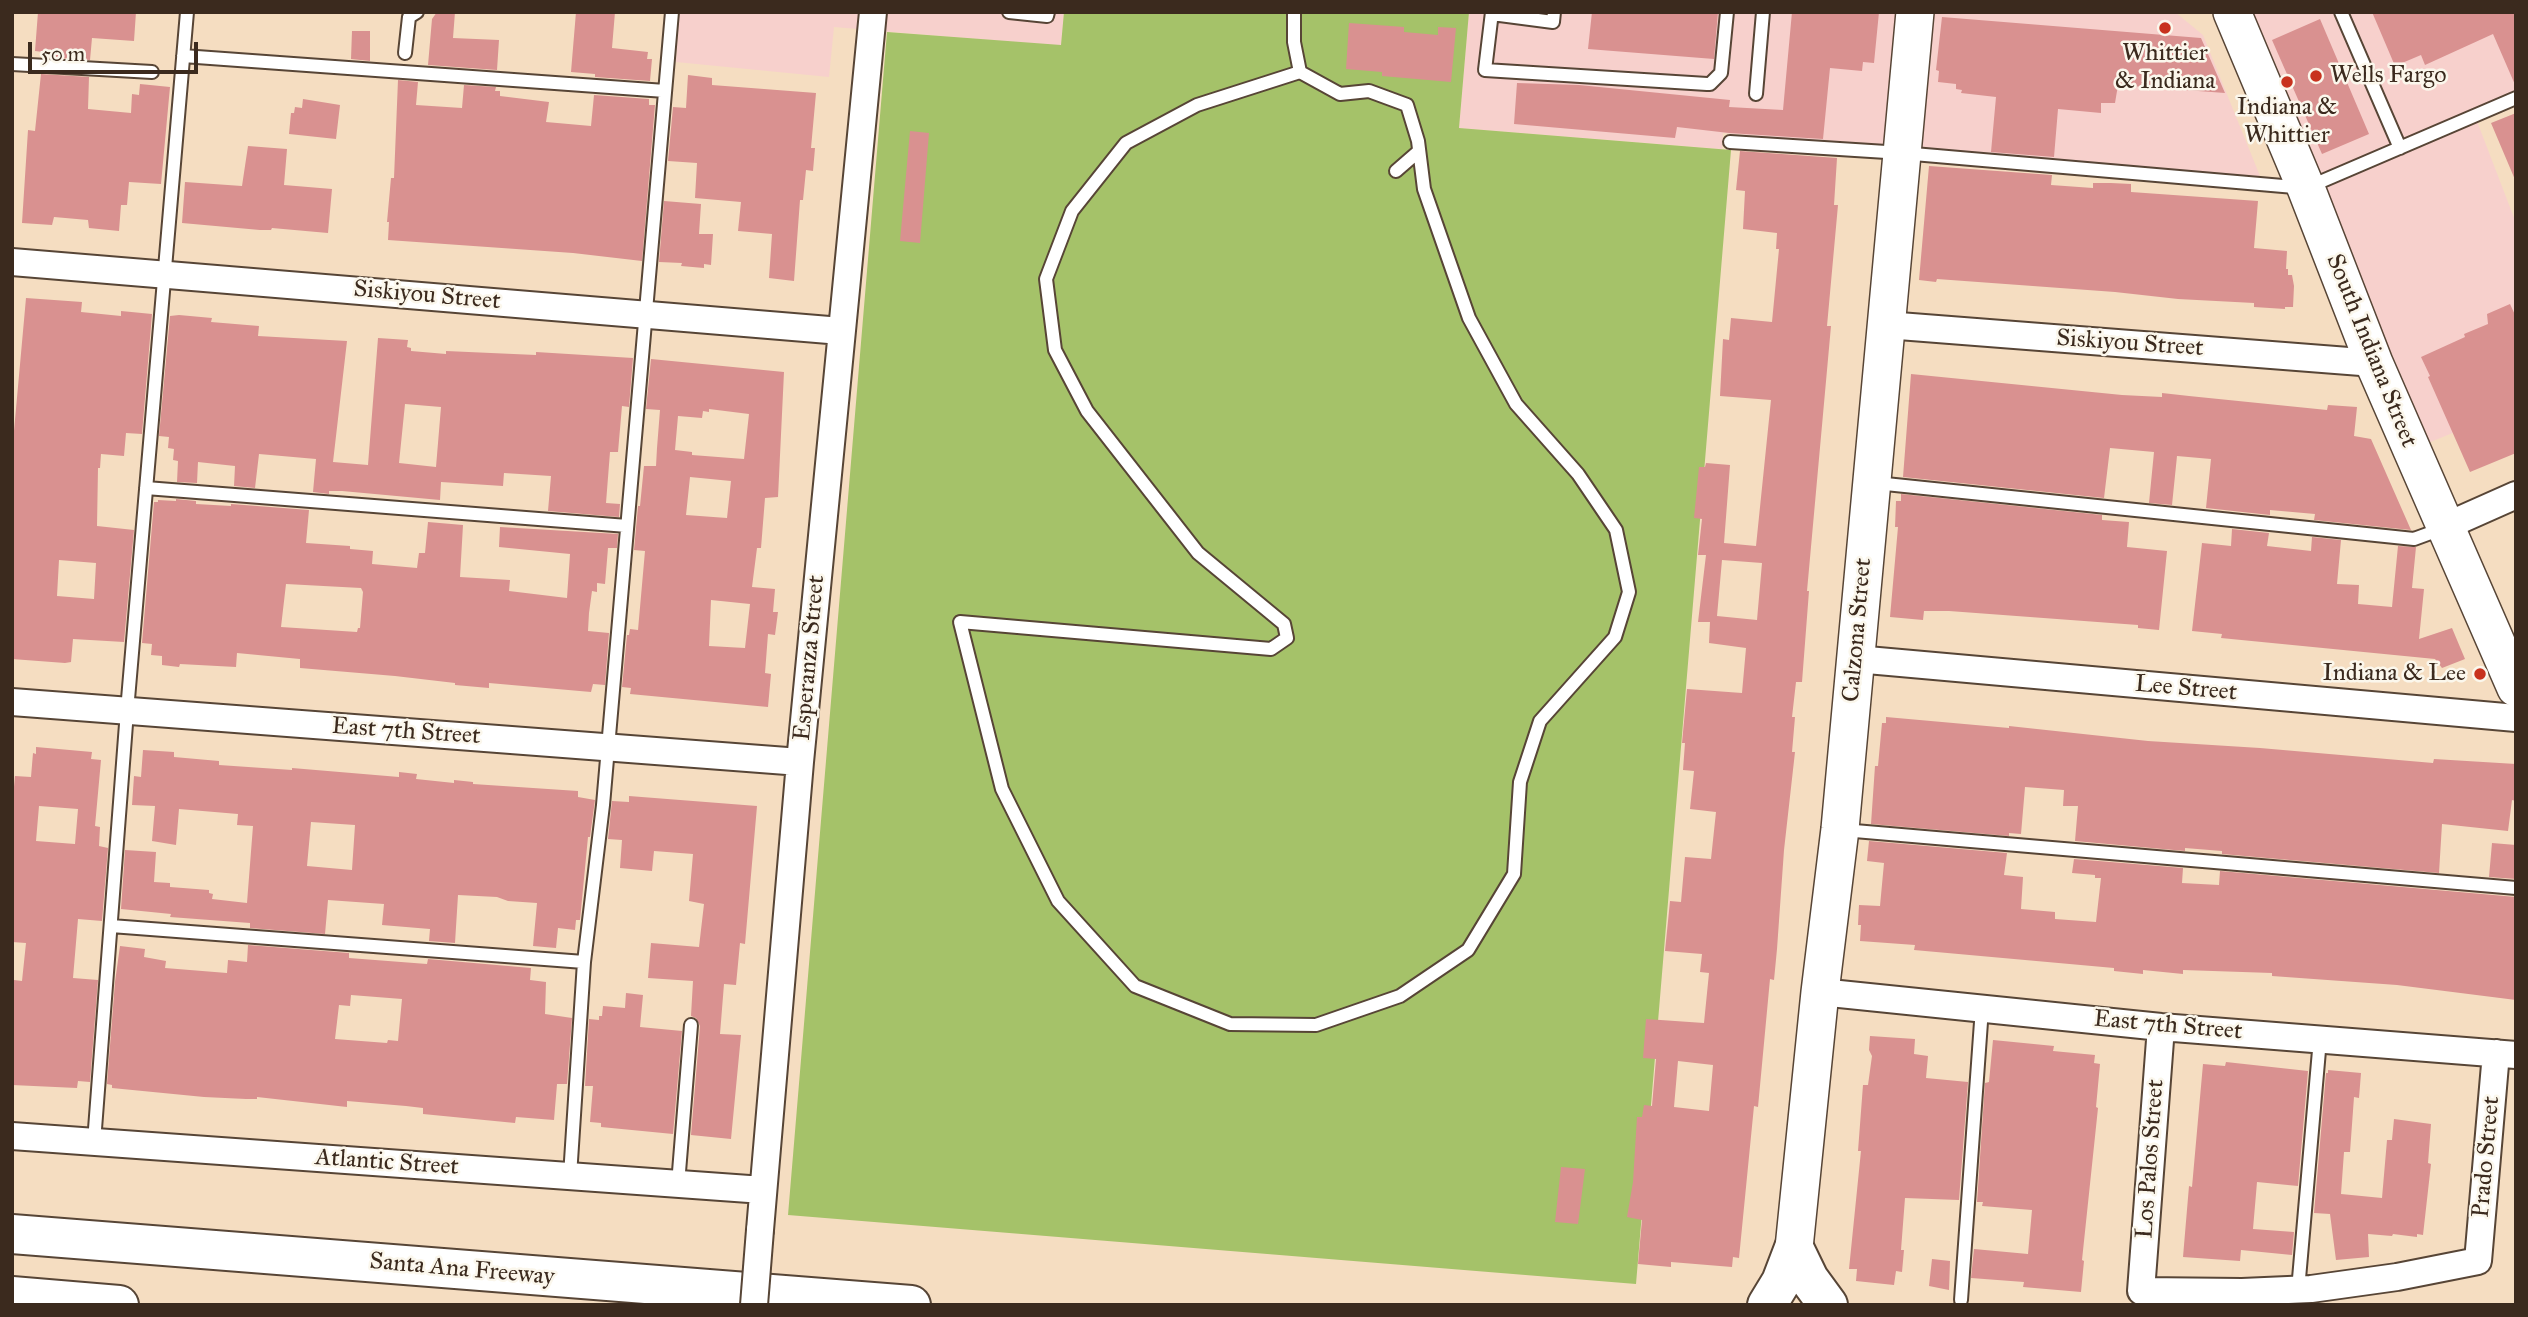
<!DOCTYPE html>
<html>
<head>
<meta charset="utf-8">
<style>
	body { margin:0 }
	#map { position:relative; width:2528px; height:1317px; overflow:hidden; background:#f5ddc1; font-family:"IM FELL Great Primer",serif }
	canvas { display:block }
	.frame { position:absolute; inset:0; border:14px solid #3b2a1e; pointer-events:none }
	.scale { position:absolute; left:28px; top:42px; width:170px; height:32px; box-sizing:border-box; border:4px solid #3b2a1e; border-top:0; padding-left:9px; font-size:21px; line-height:24px; white-space:nowrap; color:#3b2a1e; -webkit-text-stroke:5px #fbf7ec; paint-order:stroke }
</style>
</head>
<body>
<div id="map">
<canvas width="2528" height="1317"></canvas>
<div class="frame"></div>
<div class="scale">50 m</div>
</div>
<script>
const context = document.querySelector('canvas').getContext('2d');
context.lineJoin = 'round';
function fill(path, color) {
  context.fillStyle = color;
  context.fill(path, 'evenodd');
}
function poly(rows) {
  const path = new Path2D();
  for (const r of rows) {
    path.moveTo(r[0], r[1]);
    for (let i = 2; i < r.length; i += 2) path.lineTo(r[i], r[i + 1]);
  }
  return path;
}
function stroke(path, color, width, dash) {
  context.strokeStyle = color;
  context.lineWidth = width;
  context.lineCap = dash ? 'butt' : 'round';
  context.setLineDash(dash || []);
  context.stroke(path);
}
function write(font, color, halo, rows, align = 'center') {
  context.font = font + ' "IM FELL Great Primer",serif';
  context.lineWidth = 5;
  context.setLineDash([]);
  context.textBaseline = 'middle';
  context.strokeStyle = halo;
  context.fillStyle = color;
  for (const [text, x, y, turn = 0] of rows) {
    context.save();
    context.translate(x, y);
    context.rotate((+turn || 0) * Math.PI / 180);
    context.textAlign = isNaN(turn) ? turn : align;
    if (halo) context.strokeText(text, 0, 0);
    context.fillText(text, 0, 0);
    context.restore();
  }
}
fill(poly([
	[679,12,1064,12,1061,46,834,27,829,77,676,62],
	[1469,12,2175,12,2203,35,2262,181,1723,133,1722,149,1459,128],
	[2232,12,2516,12,2516,98,2475,116,2516,223,2516,407,2411,450]
]), '#f7d0cc');
fill(poly([
	[1064,12,1469,12,1459,128,1731,150,1636,1284,788,1215,887,32,1061,45]
]), '#a5c269');
fill(poly([
	[38,12,136,12,134,41,92,38,90,60,42,57,43,52,35,51],
	[437,12,455,12,453,38,499,40,497,70,428,65,432,19],
	[576,12,615,12,612,48,648,52,647,59,652,59,650,81,595,77,595,74,571,72],
	[1592,12,1718,12,1714,59,1588,49],
	[1792,12,1879,12,1874,63,1863,62,1862,71,1830,68,1823,139,1729,133,1677,127,1675,138,1514,124,1517,83,1579,85,1720,99,1730,100,1729,107,1783,110],
	[2372,12,2516,12,2516,87,2493,34,2425,65,2421,55,2395,66],
	[1942,17,2201,38,2225,93,2118,85,2115,103,2101,103,2101,113,2058,109,2054,157,1991,152,1996,97,1961,93,1962,90,1956,89,1956,84,1938,82,1939,71,1936,70],
	[2320,19,2369,134,2322,154,2272,40],
	[1349,23,1404,27,1404,32,1438,35,1438,27,1456,28,1451,82,1382,76,1382,72,1346,69],
	[352,31,370,31,370,61,351,59],
	[41,74,89,77,88,109,131,113,132,94,139,95,140,84,170,87,161,184,129,182,127,205,121,205,119,231,89,228,88,220,54,217,52,225,22,223,28,130,35,131],
	[688,75,712,78,712,85,816,93,811,148,815,148,813,171,806,170,803,200,800,200,794,281,769,278,772,234,738,231,741,202,695,198,697,163,668,161,673,107,686,108],
	[398,80,418,82,416,105,462,108,464,85,496,87,495,91,500,91,500,96,549,102,546,122,591,126,594,95,649,99,649,105,655,105,642,261,573,253,388,240,389,222,387,222,391,178,394,178],
	[303,99,340,105,336,139,289,134,291,113,294,113,295,107,302,108],
	[2516,113,2516,182,2491,123],
	[910,131,929,133,920,243,900,241],
	[248,146,287,149,284,185,332,189,328,233,272,228,271,230,260,230,182,223,185,182,242,186],
	[1740,151,1837,158,1834,205,1838,205,1827,326,1831,326,1807,591,1809,591,1802,682,1796,682,1792,717,1795,717,1792,752,1795,752,1784,850,1777,949,1774,980,1770,979,1758,1107,1754,1106,1739,1258,1733,1257,1732,1267,1671,1262,1671,1267,1638,1264,1642,1220,1627,1217,1633,1182,1637,1117,1642,1117,1644,1105,1652,1106,1656,1059,1643,1058,1646,1019,1704,1023,1709,973,1700,972,1702,954,1665,951,1670,901,1681,902,1685,857,1711,859,1716,812,1690,809,1694,771,1683,770,1685,743,1682,743,1687,689,1742,693,1746,648,1709,643,1710,622,1698,622,1706,555,1698,555,1702,519,1694,518,1699,467,1705,467,1706,463,1730,465,1724,543,1756,546,1771,400,1720,396,1723,339,1729,340,1731,318,1772,322,1779,249,1776,249,1777,233,1743,229,1745,191,1736,190],
	[1722,560,1762,563,1757,620,1717,616],
	[1678,1061,1713,1065,1709,1111,1674,1107],
	[1929,166,2052,175,2051,185,2093,188,2093,183,2111,183,2131,184,2131,192,2258,201,2254,248,2287,251,2286,269,2288,269,2288,275,2292,275,2294,286,2293,307,2285,307,2285,309,2254,307,2254,303,2178,299,2115,292,1937,279,1936,282,1919,280],
	[664,201,701,204,699,234,713,234,711,265,704,264,704,268,681,266,682,263,659,262],
	[26,298,82,302,81,312,121,316,121,311,152,314,142,434,126,433,124,456,101,454,100,468,98,468,97,526,134,530,124,642,73,639,71,662,65,663,12,659,12,453],
	[59,560,96,563,94,599,57,596],
	[2510,304,2516,317,2516,453,2470,472,2428,377,2430,376,2421,357,2465,337,2464,334,2488,324,2487,314],
	[179,315,212,318,211,322,259,326,258,336,347,341,333,462,368,465,378,338,408,340,407,347,411,348,411,351,446,354,446,351,536,355,536,352,633,358,629,407,622,406,618,452,610,452,606,503,620,504,619,517,548,511,551,476,504,473,503,486,441,482,440,500,342,491,329,491,329,494,313,492,316,459,259,454,255,488,234,486,235,466,198,462,197,483,177,482,178,461,173,460,174,449,168,448,169,437,159,436,170,316],
	[405,404,441,407,436,467,399,463],
	[651,359,784,372,778,497,765,498,761,548,757,548,752,587,775,589,773,612,778,612,775,635,768,634,765,673,771,674,768,707,630,694,631,688,622,687,627,635,629,635,630,629,638,630,645,551,634,550,638,506,640,506,644,466,656,466,657,448,660,410,646,409],
	[709,409,749,414,744,459,692,455,692,452,675,450,678,416,702,418,703,411,709,412],
	[690,477,731,481,727,518,686,515],
	[711,600,750,604,745,648,709,646],
	[1911,374,2122,395,2162,397,2162,393,2189,396,2327,410,2328,405,2357,407,2354,436,2371,439,2411,530,2314,520,2315,514,2270,510,2270,515,2206,508,2211,459,2177,456,2172,505,2149,503,2154,452,2110,448,2104,498,1903,477],
	[1901,494,2102,515,2102,520,2129,522,2127,547,2167,551,2159,630,2138,628,2138,625,1949,611,1924,611,1923,620,1890,617,1898,527,1895,527,1896,501,1901,501],
	[176,499,196,501,196,504,231,506,231,504,309,510,306,543,350,546,350,549,373,551,372,564,417,568,419,553,425,553,428,522,463,525,460,577,510,580,509,591,567,598,570,554,499,547,500,527,618,534,617,548,608,548,605,584,597,583,597,592,592,591,589,613,588,631,609,633,605,685,593,684,591,692,489,683,489,688,455,685,455,683,395,676,300,668,300,659,237,653,236,667,180,664,179,667,162,665,162,656,151,655,152,644,142,643,154,502,158,502,158,500,176,501],
	[286,584,361,588,363,592,360,628,358,628,357,632,281,627],
	[2232,529,2269,533,2267,546,2311,551,2312,537,2341,540,2337,584,2359,585,2358,604,2392,607,2398,546,2416,547,2412,588,2424,589,2419,639,2452,628,2465,659,2442,668,2435,659,2221,638,2222,634,2192,631,2202,543,2231,546],
	[1886,717,2009,728,2009,726,2148,741,2260,748,2433,763,2434,759,2516,764,2516,801,2512,800,2508,831,2442,824,2439,873,2222,854,2222,851,2185,848,2185,851,2075,841,2078,806,2063,806,2064,790,2025,787,2021,834,2009,833,2009,836,1871,824,1875,766,1878,766,1882,723,1886,723],
	[36,747,92,752,91,759,101,760,95,826,100,827,99,846,108,848,102,921,78,919,73,978,98,980,90,1082,78,1081,77,1088,12,1085,14,980,22,981,26,943,12,942,12,808,15,776,31,777,33,753,36,754],
	[39,806,78,809,75,844,36,841],
	[143,750,174,752,174,757,219,761,219,765,292,770,292,768,399,777,399,772,417,774,416,779,454,783,454,780,473,782,473,784,578,791,578,797,595,800,590,837,588,837,580,920,576,920,575,930,558,928,556,948,533,946,537,903,508,901,497,897,458,895,455,943,429,941,430,929,382,925,384,904,328,900,325,934,250,928,250,923,170,917,171,914,121,909,125,850,156,852,154,882,170,883,170,887,209,890,209,893,213,894,212,899,247,903,253,826,237,825,238,814,179,809,176,845,152,841,155,806,132,805,134,776,141,777],
	[311,822,355,825,352,870,307,866],
	[629,796,757,806,745,944,740,943,736,985,724,984,720,1034,741,1035,731,1139,691,1135,700,1026,696,1018,691,1016,693,981,648,978,651,943,699,947,704,904,689,901,693,854,654,851,652,871,620,868,622,840,608,839,612,801,629,802],
	[1869,841,2007,853,2004,875,2023,877,2021,909,2055,912,2055,919,2096,922,2101,878,2095,878,2095,875,2072,873,2074,859,2183,868,2182,883,2219,885,2220,871,2516,897,2516,1000,2397,985,2272,976,2272,973,2183,970,2183,974,2143,970,2143,974,2114,971,2114,968,1914,950,1915,945,1860,941,1861,925,1858,925,1859,905,1880,906,1884,863,1867,861],
	[2492,843,2516,845,2516,879,2489,877],
	[248,945,349,953,349,958,427,964,428,959,531,968,530,980,546,982,545,1014,572,1018,567,1084,557,1084,554,1120,516,1117,515,1123,423,1114,423,1108,406,1106,347,1101,347,1107,257,1097,257,1099,246,1099,204,1097,112,1088,112,1085,107,1084,115,982,120,946,145,949,144,957,166,961,165,968,227,973,228,960,247,962],
	[351,995,402,999,398,1041,388,1040,387,1043,335,1039,339,1005,350,1006],
	[626,993,643,995,640,1027,682,1031,673,1134,601,1127,601,1123,590,1122,593,1086,585,1086,589,1019,599,1020,599,1016,602,1016,603,1006,625,1008],
	[1870,1036,1915,1039,1914,1054,1928,1056,1926,1078,1968,1082,1959,1200,1905,1198,1901,1250,1904,1250,1902,1272,1896,1271,1894,1285,1856,1281,1857,1269,1849,1269,1861,1151,1858,1151,1863,1085,1868,1085,1872,1056,1869,1050],
	[1993,1040,2054,1046,2053,1051,2095,1055,2094,1063,2100,1064,2096,1107,2098,1108,2082,1260,2084,1261,2081,1292,2023,1287,2024,1282,1971,1278,1974,1249,2028,1254,2032,1210,1982,1206,1983,1202,1977,1202,1985,1083,1989,1082],
	[2226,1062,2308,1071,2298,1186,2257,1182,2253,1229,2294,1232,2292,1255,2241,1250,2240,1261,2183,1257,2189,1186,2192,1187,2203,1064,2225,1066],
	[2328,1070,2361,1073,2359,1098,2354,1097,2350,1152,2344,1152,2341,1194,2382,1198,2387,1140,2392,1140,2394,1119,2431,1124,2428,1163,2431,1164,2423,1235,2417,1234,2417,1237,2393,1234,2392,1236,2368,1234,2369,1257,2336,1260,2330,1214,2314,1213,2326,1073,2328,1073],
	[1561,1167,1585,1169,1578,1224,1555,1222],
	[1932,1259,1950,1261,1949,1290,1929,1286]
]), '#d99190');
const lane = poly([
	[1009,12,1047,16,1048,12],
	[1294,12,1294,42,1300,72,1340,94,1369,91,1407,105,1418,141,1424,189,1469,318,1516,404,1578,474,1616,530,1629,592,1615,637,1540,721,1520,782,1514,874,1468,950,1400,996,1316,1025,1230,1024,1135,986,1058,901,1002,789,960,622,1271,649,1287,638,1284,624,1198,553,1087,411,1055,350,1046,279,1072,211,1126,143,1197,105,1300,72],
	[1492,12,1485,70,1707,84,1710,84,1721,73,1727,12],
	[2341,12,2400,148],
	[1492,14,1553,22,1554,12],
	[405,53,409,17,417,12],
	[183,56,665,91],
	[12,64,152,72],
	[1756,94,1763,12],
	[1730,142,1902,153,2306,188,2516,98],
	[1396,171,1419,151],
	[1876,483,2414,539,2444,528],
	[146,488,627,526],
	[1843,830,2516,888],
	[111,926,584,962],
	[94,1142,127,711,187,12],
	[570,1176,584,962,603,805,672,12],
	[678,1184,691,1025],
	[2298,1290,2320,1039],
	[1961,1300,1982,1008]
]);
const street = poly([
	[12,262,841,331],
	[1886,325,2374,363],
	[2444,527,2516,495],
	[1856,659,2516,718],
	[12,702,800,762],
	[1820,992,2161,1027,2516,1055],
	[2161,1027,2141,1291,2242,1292,2311,1289,2397,1277,2478,1261,2496,1053],
	[12,1136,763,1190],
	[760,1230,800,762,873,12]
]);
const secondary = poly([
	[2232,12,2306,188,2374,363,2516,688],
	[1794,1248,1820,992,1840,829,1915,12]
]);
const highway = poly([
	[12,1234,911,1305],
	[1794,1248,1809,1279,1828,1305],
	[12,1296,119,1305],
	[1767,1305,1781,1282,1794,1248]
]);
stroke(lane, '#574536', 16);
stroke(street, '#574536', 30);
stroke(secondary, '#574536', 40);
stroke(highway, '#574536', 42);
stroke(lane, '#fff', 12);
stroke(street, '#fff', 26);
stroke(secondary, '#fff', 37);
stroke(highway, '#fff', 38);
const streetBridge = poly([
	[754,1305,760,1230]
]);
stroke(streetBridge, '#574536', 30, []);
stroke(streetBridge, '#fff', 26);
for (const [x, y, r, color] of [
	[2165,28,7,"#c8321e"],
	[2316,76,7,"#c8321e"],
	[2287,82,7,"#c8321e"],
	[2480,674,7,"#c8321e"]
]) {
  const dot = new Path2D();
  dot.arc(x, y, r, 0, 2 * Math.PI);
  context.fillStyle = color;
  context.fill(dot);
  stroke(dot, '#fbf7ec', 2.5);
}
write('24px', '#3b2a1e', '#fbf7ec', [
	["Whittier",2165,54],
	["& Indiana",2165,82],
	["Wells Fargo",2330,76,"left"],
	["Indiana &",2287,108],
	["Whittier",2287,136],
	["Indiana & Lee",2466,674,"right"]
]);
write('24px', '#3b2a1e', '#fbf7ec', [
	["Siskiyou Street",427,296,5],
	["Siskiyou Street",2130,344,4],
	["South Indiana Street",2371,351,68],
	["Calzona Street",1858,630,-85],
	["Esperanza Street",810,658,-85],
	["Lee Street",2186,689,5],
	["East 7th Street",406,732,4],
	["East 7th Street",2168,1026,5],
	["Prado Street",2487,1157,-85],
	["Los Palos Street",2151,1159,-86],
	["Atlantic Street",387,1163,4],
	["Santa Ana Freeway",462,1270,5]
]);
</script>
</body>
</html>
